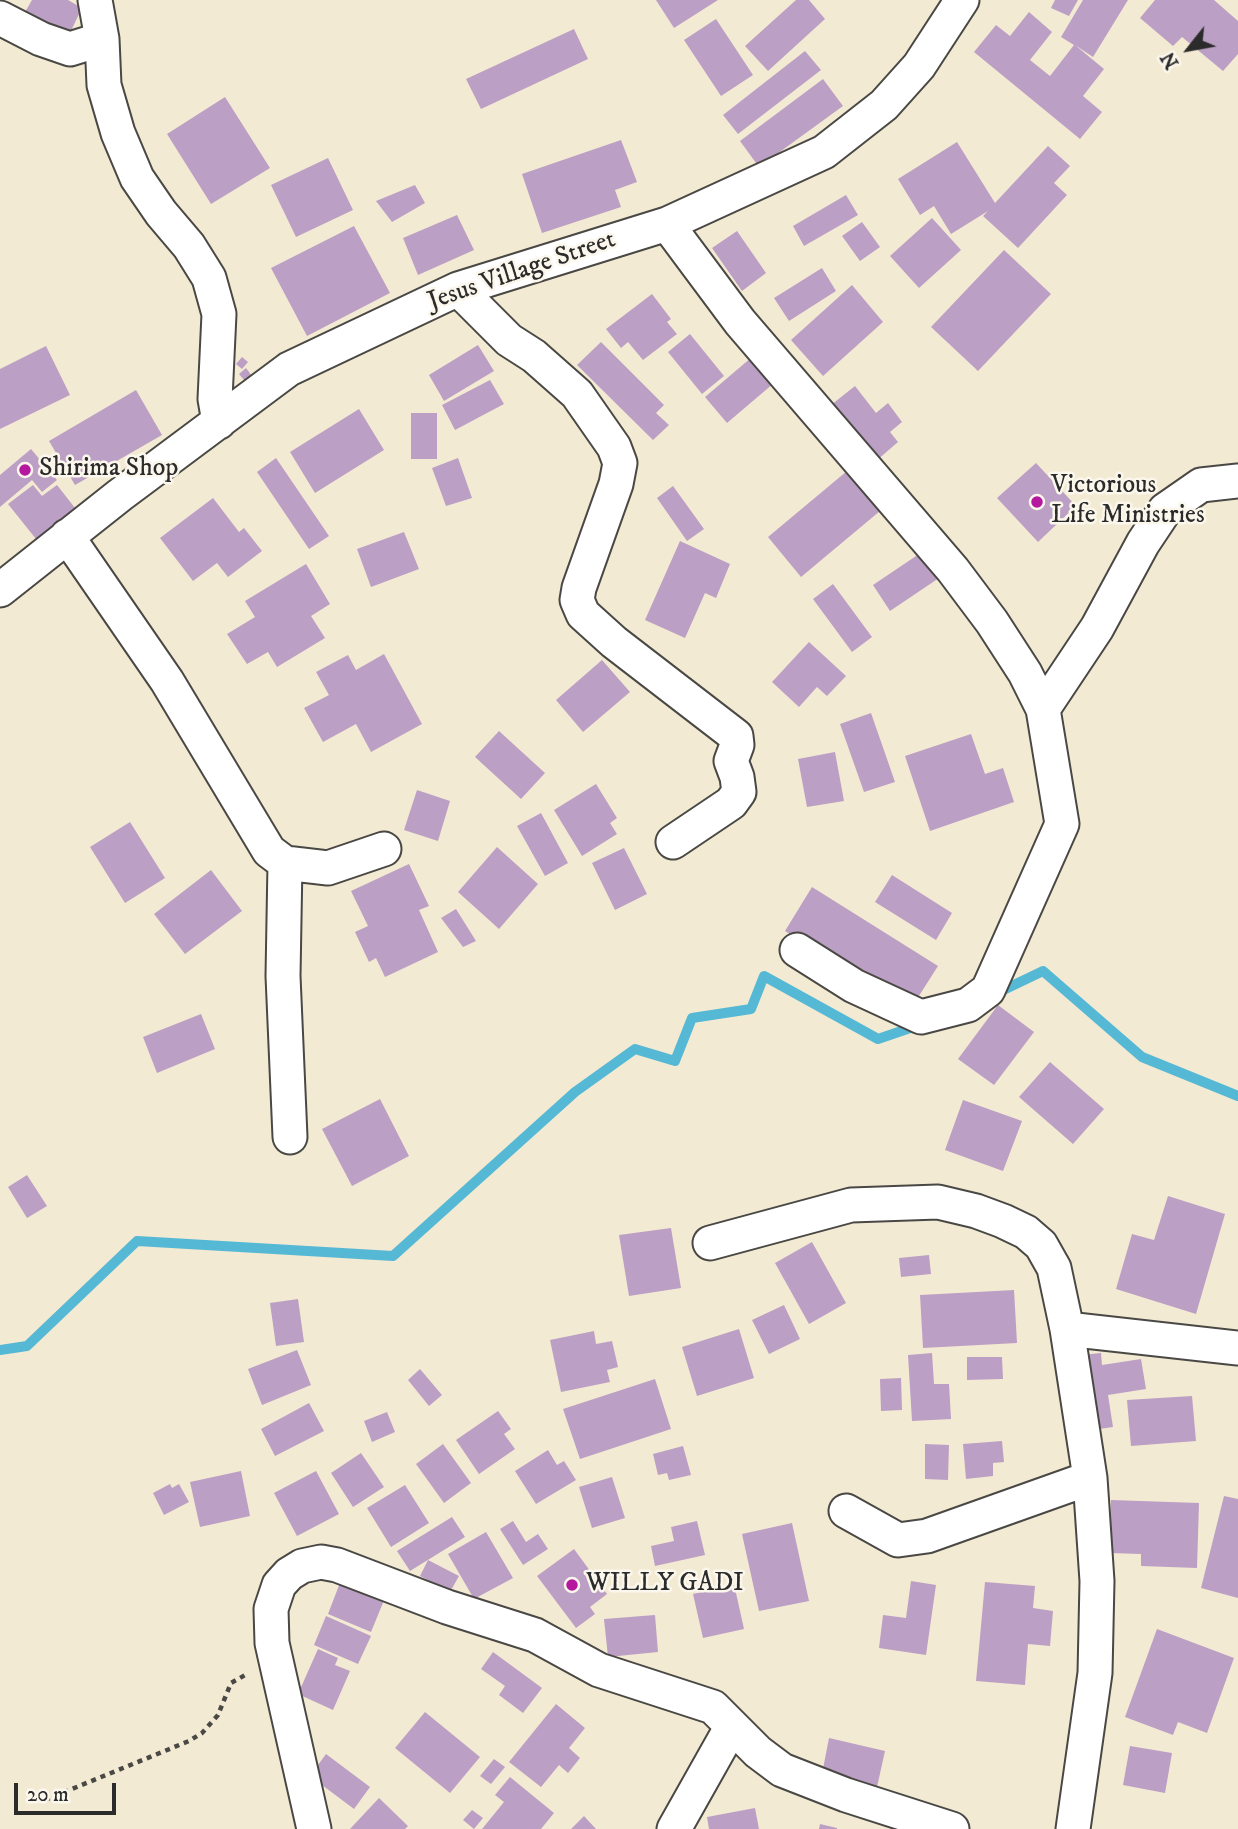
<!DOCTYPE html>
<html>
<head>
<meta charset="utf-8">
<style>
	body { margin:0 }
	#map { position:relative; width:1238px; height:1829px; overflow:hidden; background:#f3ead3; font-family:"IM FELL DW Pica",serif }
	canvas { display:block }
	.north { position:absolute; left:1154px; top:14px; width:70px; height:70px; -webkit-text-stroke:5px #fbf7ec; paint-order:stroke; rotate:239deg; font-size:19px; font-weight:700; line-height:28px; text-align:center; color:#2b2b2b }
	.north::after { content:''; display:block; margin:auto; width:24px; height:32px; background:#2b2b2b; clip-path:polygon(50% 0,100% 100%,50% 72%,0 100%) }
	.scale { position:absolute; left:14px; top:1783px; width:102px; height:32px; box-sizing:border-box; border:4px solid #2b2b2b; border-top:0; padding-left:9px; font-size:21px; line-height:24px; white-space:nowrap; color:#2b2b2b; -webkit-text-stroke:5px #fbf7ec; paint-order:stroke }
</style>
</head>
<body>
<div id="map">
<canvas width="1238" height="1829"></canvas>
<div class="north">N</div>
<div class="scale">20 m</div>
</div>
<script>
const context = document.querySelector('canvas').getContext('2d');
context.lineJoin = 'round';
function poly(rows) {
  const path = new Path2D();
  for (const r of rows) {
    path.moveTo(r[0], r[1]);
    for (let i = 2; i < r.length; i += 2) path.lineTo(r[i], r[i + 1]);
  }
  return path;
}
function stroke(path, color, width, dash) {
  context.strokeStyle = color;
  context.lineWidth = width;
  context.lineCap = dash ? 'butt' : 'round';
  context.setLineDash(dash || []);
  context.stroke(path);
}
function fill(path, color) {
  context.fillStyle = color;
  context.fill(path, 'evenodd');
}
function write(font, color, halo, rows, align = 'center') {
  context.font = font + ' "IM FELL DW Pica",serif';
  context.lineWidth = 5;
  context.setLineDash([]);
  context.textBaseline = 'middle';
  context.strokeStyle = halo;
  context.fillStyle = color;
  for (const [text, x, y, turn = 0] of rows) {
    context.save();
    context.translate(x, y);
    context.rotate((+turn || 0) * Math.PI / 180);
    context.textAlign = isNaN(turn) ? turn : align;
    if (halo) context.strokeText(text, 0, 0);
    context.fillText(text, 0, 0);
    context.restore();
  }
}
stroke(poly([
	[995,994,1043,971,1142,1057,1238,1096],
	[0,1350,27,1346,137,1241,393,1256,575,1092,635,1049,675,1061,692,1018,751,1009,764,976,878,1039,919,1025]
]), '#55b8d4', 10);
fill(poly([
	[32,0,68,0,82,8,68,37,24,14],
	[656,0,718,0,674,28],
	[796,0,809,0,825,19,768,71,745,46],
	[1055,0,1078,0,1069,16,1051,8],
	[1083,0,1128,0,1093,57,1075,45,1104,69,1083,96,1102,112,1080,139,974,52,996,25,1010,36,1029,12,1052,32,1030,60,1050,76,1074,45,1061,37],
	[1155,0,1214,0,1238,21,1238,54,1223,71,1182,37,1173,46,1140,18],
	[716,19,753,75,721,96,684,40],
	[574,29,588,59,481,109,466,79],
	[805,51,821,70,738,134,723,115],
	[823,79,843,106,759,167,740,141],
	[225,97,270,168,211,204,167,134],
	[621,140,637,182,615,190,621,207,542,233,522,174],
	[957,142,995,203,1048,146,1070,166,1054,183,1067,195,1018,248,983,216,988,211,951,234,934,206,920,215,898,179],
	[328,158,353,210,296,237,271,185],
	[415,185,425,203,392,222,376,201],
	[846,195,858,215,804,246,793,226],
	[457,215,474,250,418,275,403,238],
	[932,218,961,250,919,288,890,256],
	[862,222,880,247,860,261,842,236],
	[354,226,390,293,307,336,271,268],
	[737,231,766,273,742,291,712,248],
	[1004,250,1051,294,978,371,931,327],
	[822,268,836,291,789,321,774,298],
	[852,285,883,322,823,376,791,340],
	[652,294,671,319,667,322,677,334,643,360,628,342,621,348,606,329],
	[690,334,724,376,702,394,668,352],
	[601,342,664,405,656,413,669,425,653,440,577,365],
	[478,345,494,371,444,401,429,375],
	[46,346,70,395,0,429,0,369],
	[242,357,248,362,242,369,236,364],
	[752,357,774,383,727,423,705,397],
	[246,368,255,380,249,386,239,374],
	[490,380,504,404,455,430,442,405],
	[855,386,876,413,888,403,902,422,890,432,898,442,876,461,831,405],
	[136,390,162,435,75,485,49,441],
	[359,409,384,450,315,493,290,452],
	[411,413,437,413,437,459,411,459],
	[31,449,57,480,42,492,32,480,0,507,0,475],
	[276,458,329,536,309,549,257,472],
	[458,458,472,498,446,506,432,468],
	[1036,463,1076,506,1038,542,997,498],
	[847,471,880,511,801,577,768,537],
	[33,485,42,496,57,485,75,508,36,539,8,504],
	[673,486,704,529,687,541,657,498],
	[213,498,239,532,244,528,262,551,228,577,217,563,193,581,160,538],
	[404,532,419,569,371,587,357,549],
	[680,541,730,564,716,598,705,593,685,638,645,620],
	[922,552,939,578,890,611,873,585],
	[306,564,330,604,311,616,325,638,277,667,268,652,247,664,227,634,255,617,245,601],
	[833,584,872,637,852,652,813,599],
	[809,642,846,676,827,696,817,687,799,707,772,682],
	[384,654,422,724,371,752,356,724,323,742,304,708,329,695,316,672,348,655,356,670],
	[602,660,630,692,583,732,556,700],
	[871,713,895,782,864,792,840,724],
	[499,731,545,773,521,799,475,757],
	[971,734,985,774,1003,768,1014,802,930,831,905,756],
	[835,752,844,801,807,807,798,759],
	[596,784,617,818,610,823,617,834,582,856,554,810],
	[417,790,450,801,438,841,404,830],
	[541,813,568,863,545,876,517,826],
	[130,822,165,878,125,903,90,847],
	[497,847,538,884,499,929,458,892],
	[624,848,647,894,615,910,592,863],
	[409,864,429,906,419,910,438,952,385,977,376,958,369,962,355,932,368,926,351,891],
	[211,870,242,911,185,954,154,914],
	[892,875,952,913,936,940,875,902],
	[812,887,938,966,910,1010,785,931],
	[456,909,476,941,463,947,441,918],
	[998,1005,1034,1032,994,1085,958,1059],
	[201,1014,215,1049,157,1073,143,1037],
	[1050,1062,1104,1109,1073,1144,1019,1097],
	[380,1099,409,1156,352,1186,322,1129],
	[963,1100,1022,1121,1003,1171,945,1150],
	[27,1175,47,1206,27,1218,8,1187],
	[1168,1196,1225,1214,1196,1314,1116,1289,1132,1234,1154,1240],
	[671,1228,681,1288,629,1296,619,1235],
	[812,1242,846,1303,809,1324,775,1263],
	[929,1255,931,1274,901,1277,899,1258],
	[1014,1290,1017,1343,923,1348,920,1295],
	[298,1299,304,1342,276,1346,270,1303],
	[784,1305,800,1339,769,1354,752,1320],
	[739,1329,754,1378,697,1396,682,1347],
	[594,1331,596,1344,612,1341,618,1367,607,1370,610,1382,561,1392,550,1340],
	[297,1350,311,1385,262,1405,248,1369],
	[932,1353,934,1384,949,1384,951,1419,912,1421,908,1355],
	[1101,1353,1102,1365,1141,1359,1146,1389,1108,1395,1113,1427,1093,1430,1082,1355],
	[967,1357,1002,1357,1003,1379,967,1380],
	[420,1369,442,1395,429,1406,408,1380],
	[901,1378,902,1410,881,1411,880,1379],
	[655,1379,671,1429,580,1459,563,1409],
	[1192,1396,1196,1441,1131,1446,1127,1400],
	[309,1403,324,1431,275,1456,261,1429],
	[498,1411,511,1429,504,1434,515,1449,479,1474,456,1440],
	[387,1412,395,1432,372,1442,364,1421],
	[1002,1441,1004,1462,993,1463,993,1476,966,1479,963,1444],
	[443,1444,471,1483,444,1503,416,1464],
	[925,1444,949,1445,948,1480,925,1479],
	[683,1446,691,1475,669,1480,667,1473,658,1475,653,1454],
	[548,1450,557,1465,564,1461,576,1480,536,1504,515,1471],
	[361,1453,384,1487,353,1507,331,1473],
	[241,1471,250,1516,200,1527,190,1482],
	[316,1471,339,1514,297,1536,274,1493],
	[612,1477,625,1518,592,1528,579,1487],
	[170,1484,172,1488,179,1484,189,1502,164,1515,153,1493],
	[405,1485,429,1523,391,1547,367,1508],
	[1224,1496,1238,1499,1238,1598,1201,1588],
	[1111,1500,1199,1503,1197,1568,1141,1566,1141,1554,1109,1553],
	[452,1517,465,1537,410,1571,397,1551],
	[513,1521,526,1542,538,1534,548,1549,523,1565,500,1529],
	[697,1521,705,1555,655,1566,651,1546,674,1541,671,1527],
	[792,1523,809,1601,759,1611,742,1534],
	[486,1532,513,1578,474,1599,448,1554],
	[574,1549,607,1594,590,1607,595,1614,576,1628,537,1576],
	[428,1560,459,1576,450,1592,420,1576],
	[343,1575,387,1593,371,1632,328,1614],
	[911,1581,936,1585,926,1655,879,1648,883,1615,906,1618],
	[985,1582,1035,1586,1033,1608,1053,1611,1050,1646,1028,1644,1025,1685,976,1681],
	[734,1584,744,1629,703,1638,693,1594],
	[655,1615,658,1652,608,1657,604,1619],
	[326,1616,371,1636,358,1664,314,1645],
	[1157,1629,1234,1658,1207,1733,1178,1722,1173,1735,1125,1717],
	[318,1649,338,1658,335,1665,350,1671,333,1710,298,1694],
	[493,1652,542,1688,523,1713,499,1695,505,1686,481,1669],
	[556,1704,585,1728,569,1748,580,1758,568,1773,559,1765,541,1787,509,1762],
	[425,1712,480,1757,450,1793,395,1748],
	[829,1738,885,1751,877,1787,822,1774],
	[1130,1746,1172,1753,1165,1793,1123,1785],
	[326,1754,370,1787,354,1809,310,1776],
	[494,1759,505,1767,491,1784,480,1776],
	[510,1777,554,1813,541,1829,482,1829,504,1802,495,1795],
	[379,1798,408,1826,405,1829,350,1829],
	[755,1808,759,1829,709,1829,707,1817],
	[472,1810,483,1818,474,1829,463,1820],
	[584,1816,596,1829,571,1829],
	[820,1824,837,1828,837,1829,819,1829]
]), '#bc9fc4');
const minor = poly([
	[95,0,102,39,104,85,118,133,137,178,161,213,189,246,209,278,219,314,215,399,219,422],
	[0,18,41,39,70,49,102,39],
	[667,224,740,322,953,570,992,622,1025,673,1043,709,1062,824,988,990,968,1005,921,1017,854,986,797,950],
	[458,289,509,340,534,356,577,394,614,447,620,463,616,484,579,588,577,600,583,614,614,642,736,736,737,745,731,761,737,777,739,792,731,803,673,842],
	[67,536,167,681,269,851,285,863,328,868,384,849],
	[0,590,120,495,289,369,458,289,667,224,824,152,884,105,919,66,962,0],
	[1043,709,1097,628,1143,543,1165,510,1201,485,1238,481],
	[285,863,283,976,290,1137],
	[710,1243,851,1205,938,1202,976,1211,1003,1221,1026,1232,1041,1245,1054,1268,1067,1329,1090,1478,1097,1581,1095,1673,1073,1829],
	[1067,1329,1238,1348],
	[846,1511,898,1540,927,1536,1090,1478],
	[314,1829,272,1643,271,1609,279,1585,289,1574,302,1566,321,1562,337,1565,447,1607,535,1635,599,1670,713,1707,758,1752,782,1770,846,1795,952,1829],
	[674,1829,732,1726]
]);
stroke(minor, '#494844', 37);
stroke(poly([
	[45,1800,189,1741,202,1733,218,1715,231,1683,247,1674]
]), '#494844', 4.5, [5, 5]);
stroke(minor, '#fff', 33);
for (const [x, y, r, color] of [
	[25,470,7,"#b5179e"],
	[1037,502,7,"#b5179e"],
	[572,1585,7,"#b5179e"]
]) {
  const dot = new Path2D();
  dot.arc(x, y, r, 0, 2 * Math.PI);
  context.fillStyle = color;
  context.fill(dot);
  stroke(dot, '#fbf7ec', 2.5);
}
write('26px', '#2b2b2b', '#fbf7ec', [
	["Jesus Village Street",522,272,-19]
]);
write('26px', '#2b2b2b', '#fbf7ec', [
	["Shirima Shop",39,470],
	["Victorious",1051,487],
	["Life Ministries",1051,517],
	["WILLY GADI",586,1585]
], 'left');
</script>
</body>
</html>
